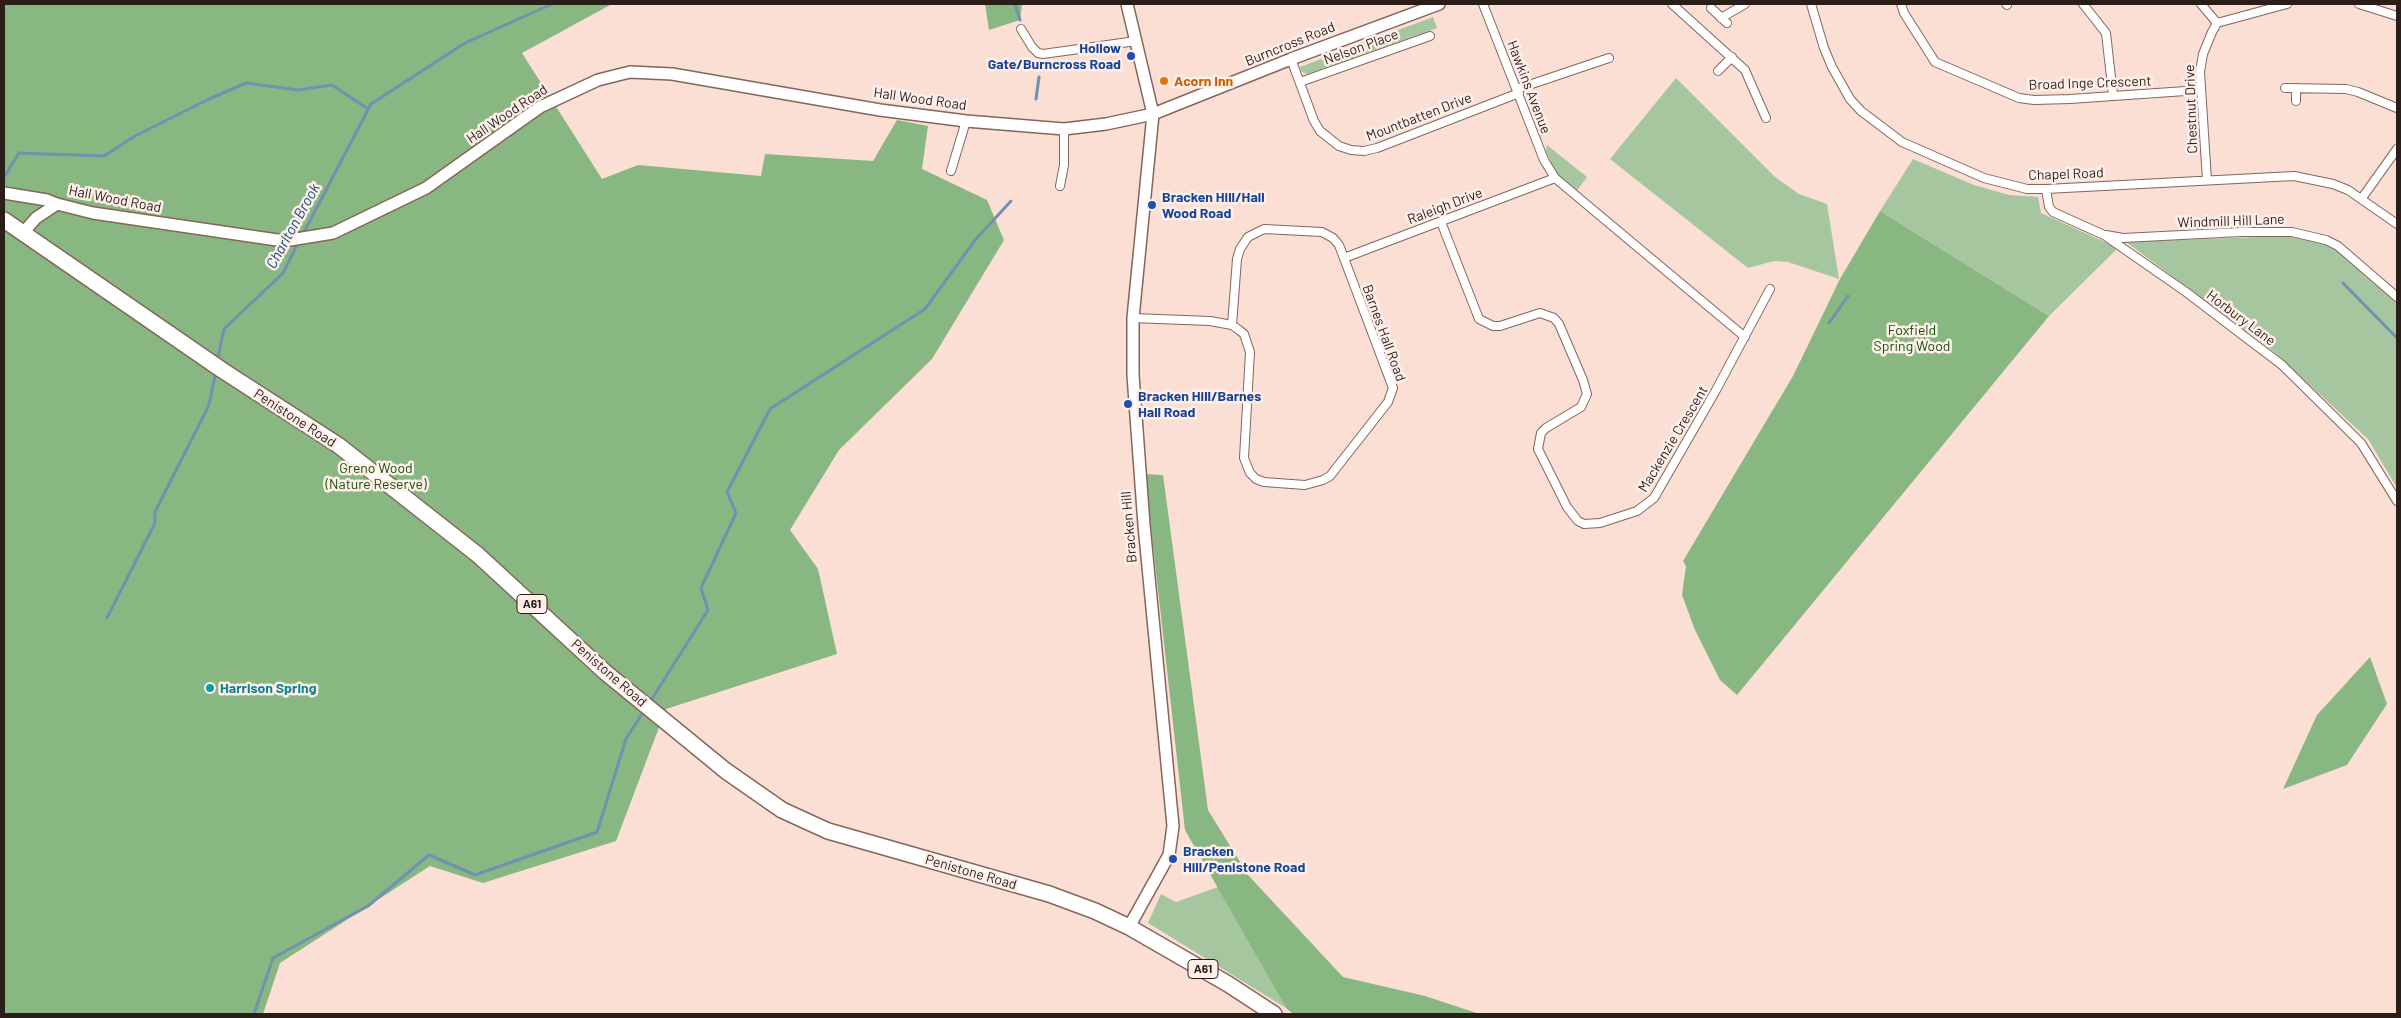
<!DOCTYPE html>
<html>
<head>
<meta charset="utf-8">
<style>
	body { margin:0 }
	#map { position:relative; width:2401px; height:1018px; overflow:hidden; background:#fbdfd4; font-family:Barlow,sans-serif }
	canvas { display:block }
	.frame { position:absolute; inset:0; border:5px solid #2b1e19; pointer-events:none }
</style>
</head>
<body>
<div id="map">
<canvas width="2401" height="1018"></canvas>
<div class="frame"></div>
</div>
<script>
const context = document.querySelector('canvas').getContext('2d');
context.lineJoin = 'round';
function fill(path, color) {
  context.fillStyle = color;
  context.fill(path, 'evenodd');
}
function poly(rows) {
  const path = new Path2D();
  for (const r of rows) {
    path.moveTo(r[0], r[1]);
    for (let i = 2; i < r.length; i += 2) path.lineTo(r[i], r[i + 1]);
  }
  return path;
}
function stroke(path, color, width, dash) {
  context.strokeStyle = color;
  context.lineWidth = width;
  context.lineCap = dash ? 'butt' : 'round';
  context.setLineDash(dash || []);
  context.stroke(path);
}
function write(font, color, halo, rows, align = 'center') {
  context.font = font + ' Barlow,sans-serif';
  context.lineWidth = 5;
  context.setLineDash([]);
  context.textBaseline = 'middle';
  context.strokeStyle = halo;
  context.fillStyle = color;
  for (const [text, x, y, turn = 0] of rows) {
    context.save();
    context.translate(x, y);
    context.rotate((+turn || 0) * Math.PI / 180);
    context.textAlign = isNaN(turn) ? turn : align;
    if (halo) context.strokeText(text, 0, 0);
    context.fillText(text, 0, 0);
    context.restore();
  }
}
fill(poly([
	[1433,17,1437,28,1307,74,1302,72,1300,67],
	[1676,78,1775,177,1799,194,1827,204,1839,279,1788,262,1774,261,1748,268,1610,159],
	[1547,145,1587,177,1576,192,1559,177,1554,169,1546,151],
	[1913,159,1974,185,2009,195,2038,197,2041,213,2118,248,2049,316,1880,211],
	[2287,236,2319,242,2341,253,2397,303,2397,488,2368,439,2273,351,2126,242],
	[1218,887,1286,1008,1148,923,1161,894,1176,902]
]), '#a6c6a0');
fill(poly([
	[4,4,612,4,522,53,602,179,638,165,761,176,765,154,873,161,897,120,928,126,922,169,987,200,1004,240,932,359,839,450,790,530,818,569,837,654,666,709,616,841,483,883,430,866,280,963,263,1014,4,1014],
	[985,4,1022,4,1020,20,989,30],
	[1880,211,2049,316,1737,695,1720,680,1695,630,1682,595,1686,566,1683,561,1793,376,1840,279],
	[1145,474,1163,475,1208,810,1248,875,1343,977,1425,996,1480,1014,1293,1014,1286,1008,1185,830],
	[2370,657,2387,704,2347,765,2283,789,2317,715]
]), '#89b781');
stroke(poly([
	[1015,4,1020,20],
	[1036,99,1039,77],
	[4,177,19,153,104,156,135,136,207,100,246,83,298,90,332,85,368,109],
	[302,236,371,104,465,43,552,4],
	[2343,283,2397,338],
	[1829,323,1848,296],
	[217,362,224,329,283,273,299,241],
	[107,618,155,523,155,512,209,405,216,371],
	[650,702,708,610,701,588,736,513,727,492,770,409,925,309,976,239,1011,201],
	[254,1014,273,958,368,906,429,855,475,875,597,832,626,739,645,709]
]), '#7091b2', 3);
const street = poly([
	[1483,4,1544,160,1555,178,1745,337],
	[1672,4,1745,70,1766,118],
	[1811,4,1824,48,1832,67,1850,99,1861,111,1902,142,1984,178,2027,189,2046,189,2294,176,2333,184,2348,190,2397,224],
	[1901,4,1904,13,1935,62,2019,98,2034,100,2070,99,2200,90],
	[2006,4,2007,5],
	[2083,4,2106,33,2113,95],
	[2201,4,2217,23],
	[2359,4,2397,16],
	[1711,8,1727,23],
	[1721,18,1745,4],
	[1021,29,1032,47,1038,53,1043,54,1136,41],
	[1291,59,1314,121,1320,131,1339,146,1351,150,1364,151,1377,148,1519,93],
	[1718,71,1732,57],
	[1300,82,1430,36],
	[2285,88,2346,89,2358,92,2397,108],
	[2296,88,2296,101],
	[1517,89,1609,58],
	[951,171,966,121],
	[2207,180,2200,72,2203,54,2212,32,2217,23,2287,4],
	[1060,186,1064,165,1064,129],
	[2046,189,2049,207,2053,212,2104,235,2186,292,2282,365,2361,443,2397,501],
	[2362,198,2397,149],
	[1441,222,1479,319,1493,326,1500,326,1540,313,1554,318,1559,324,1583,380,1587,394,1581,407,1546,428,1541,433,1538,449,1567,507,1578,521,1584,524,1600,523,1637,511,1654,498,1715,392,1770,289],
	[2106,235,2123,238,2241,232,2292,232,2326,240,2338,246,2397,297],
	[1344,258,1555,178],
	[1133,318,1210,321,1232,325,1239,330,1244,334,1250,352,1244,458,1250,473,1256,479,1264,482,1305,485,1323,480,1330,476,1388,402,1393,388,1339,245,1333,238,1322,232,1264,229,1248,237,1240,249,1237,259,1232,325]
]);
const secondary = poly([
	[1127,4,1153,114,1133,318,1133,375,1144,525,1173,826,1169,855,1129,927],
	[4,193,47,200,57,204],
	[23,233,36,218,57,204,93,213,284,241,333,233,426,188,540,107,598,80,630,72,672,74,880,110,966,121,1064,129,1106,124,1153,114,1291,59,1439,4]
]);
const highway = poly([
	[4,220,222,370,338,445,478,555,605,672,726,771,782,810,828,831,1049,894,1095,911,1129,927,1228,984,1274,1014]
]);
stroke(street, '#84665a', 10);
stroke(secondary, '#84665a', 14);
stroke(highway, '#84665a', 18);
stroke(street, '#fff', 8);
stroke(secondary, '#fff', 11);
stroke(highway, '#fff', 15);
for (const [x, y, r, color] of [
	[1131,56,5,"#1a4fb4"],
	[1164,81,5,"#e8710a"],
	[1152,205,5,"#1a4fb4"],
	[1128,404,5,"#1a4fb4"],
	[210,688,5,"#0f9aa8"],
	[1173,859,5,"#1a4fb4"]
]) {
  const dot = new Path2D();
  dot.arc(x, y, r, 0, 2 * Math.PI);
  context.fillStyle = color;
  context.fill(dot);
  stroke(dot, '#feefea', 2);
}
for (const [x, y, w] of [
	[532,604,30],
	[1203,969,30]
]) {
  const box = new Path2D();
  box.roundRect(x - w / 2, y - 9.5, w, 19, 4);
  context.fillStyle = '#feefea';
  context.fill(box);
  stroke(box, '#2b1e19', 1);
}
write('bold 12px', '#2b1e19', null, [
	["A61",532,604],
	["A61",1203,969]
]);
write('14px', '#2b1e19', '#feefea', [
	["Burncross Road",1290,44,-22],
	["Nelson Place",1361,47,-20],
	["Broad Inge Crescent",2090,83,-2],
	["Hawkins Avenue",1529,87,69],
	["Hall Wood Road",920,99,8],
	["Chestnut Drive",2191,109,-92],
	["Hall Wood Road",507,114,-34],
	["Mountbatten Drive",1419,117,-21],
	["Chapel Road",2066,174,-2],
	["Hall Wood Road",115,199,11],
	["Raleigh Drive",1445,206,-21],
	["Windmill Hill Lane",2231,221,-2],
	["Horbury Lane",2241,318,37],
	["Barnes Hall Road",1384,333,70],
	["Penistone Road",295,418,33],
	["Mackenzie Crescent",1673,439,-59],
	["Bracken Hill",1129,527,-95],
	["Penistone Road",609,673,41],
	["Penistone Road",971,872,16]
]);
write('bold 14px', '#164399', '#feefea', [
	["Hollow",1121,48,"right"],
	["Gate/Burncross Road",1121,64,"right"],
	["Bracken Hill/Hall",1162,197],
	["Wood Road",1162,213],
	["Bracken Hill/Barnes",1138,396],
	["Hall Road",1138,412],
	["Bracken",1183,851],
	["Hill/Penistone Road",1183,867]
], 'left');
write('bold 14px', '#c56008', '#feefea', [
	["Acorn Inn",1174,81]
], 'left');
write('14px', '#135308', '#feefea', [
	["Foxfield",1912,330],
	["Spring Wood",1912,346],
	["Greno Wood",376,468],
	["(Nature Reserve)",376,484]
]);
write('bold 14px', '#0d838f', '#feefea', [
	["Harrison Spring",220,688]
], 'left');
write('italic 15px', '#0e4a78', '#feefea', [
	["Charlton Brook",293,226,-61]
]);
</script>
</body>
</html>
